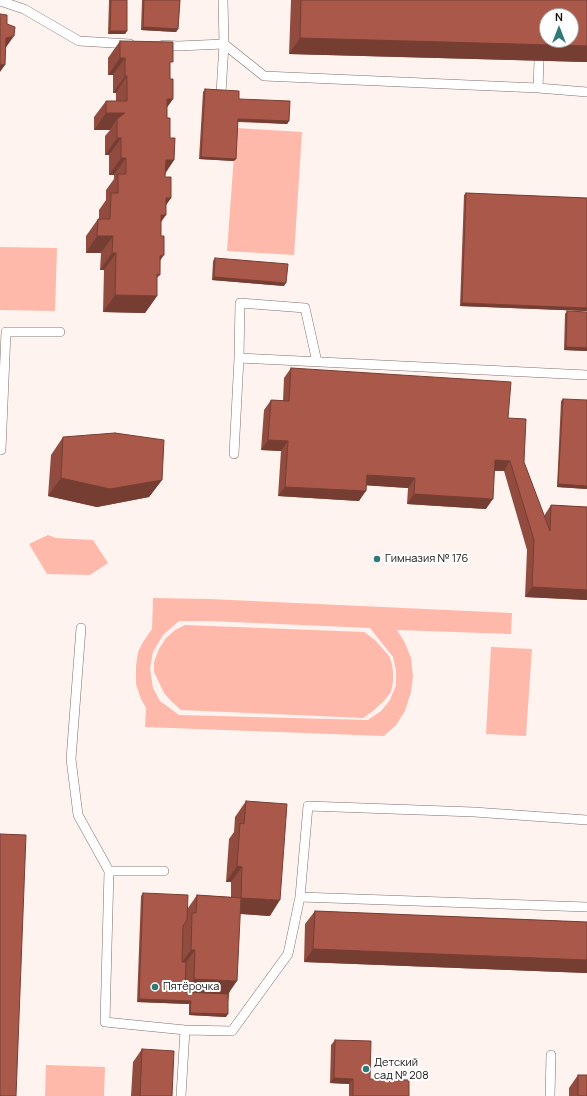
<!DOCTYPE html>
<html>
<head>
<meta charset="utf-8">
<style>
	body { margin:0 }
	#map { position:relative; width:587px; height:1096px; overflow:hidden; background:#fff3f0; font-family:Manrope,sans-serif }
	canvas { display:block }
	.north { position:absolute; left:539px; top:8px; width:40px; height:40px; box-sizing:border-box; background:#fff; border:1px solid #a2a09f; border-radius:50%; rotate:0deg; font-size:11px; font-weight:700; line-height:16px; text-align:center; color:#161110 }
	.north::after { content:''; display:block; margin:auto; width:14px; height:18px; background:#307979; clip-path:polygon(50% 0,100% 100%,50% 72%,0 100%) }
</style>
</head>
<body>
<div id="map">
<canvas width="587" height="1096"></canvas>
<div class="north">N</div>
</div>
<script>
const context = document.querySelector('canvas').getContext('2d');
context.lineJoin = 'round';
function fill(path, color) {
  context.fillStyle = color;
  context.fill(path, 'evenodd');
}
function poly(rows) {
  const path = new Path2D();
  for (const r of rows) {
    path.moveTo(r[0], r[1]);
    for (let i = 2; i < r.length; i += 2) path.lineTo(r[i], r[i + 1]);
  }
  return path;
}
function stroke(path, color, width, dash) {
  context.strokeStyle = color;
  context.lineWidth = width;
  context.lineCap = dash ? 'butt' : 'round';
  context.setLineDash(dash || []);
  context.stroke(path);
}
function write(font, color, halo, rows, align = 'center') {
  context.font = font + ' Manrope,sans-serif';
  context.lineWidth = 4;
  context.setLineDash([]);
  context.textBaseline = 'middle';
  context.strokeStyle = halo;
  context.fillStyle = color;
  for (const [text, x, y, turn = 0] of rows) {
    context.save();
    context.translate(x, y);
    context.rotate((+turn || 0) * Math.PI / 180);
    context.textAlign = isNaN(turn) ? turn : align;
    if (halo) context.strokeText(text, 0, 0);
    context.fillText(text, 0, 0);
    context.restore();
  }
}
fill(poly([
	[236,128,302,132,294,255,227,251],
	[0,247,57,248,55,311,0,310],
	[48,535,56,538,93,540,108,563,90,575,47,574,29,544],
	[153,598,210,599,512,613,511,634,397,630,405,643,411,658,413,676,411,692,405,711,396,725,384,736,145,727,146,708,141,699,136,684,136,666,138,652,143,642,152,629],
	[179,621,209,621,370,628,393,657,396,670,396,685,390,700,381,711,368,720,179,715,160,701,153,688,150,668,153,652,163,635],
	[185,625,364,632,375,640,389,656,392,664,393,672,393,682,391,692,384,701,373,711,363,718,181,710,171,701,164,693,154,672,154,662,159,649,166,638,175,630],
	[491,647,532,649,526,736,486,734],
	[46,1065,105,1067,104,1096,45,1096]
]), '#feb9ab');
const service = poly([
	[223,0,224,44,264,76,538,88,587,92],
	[0,1,24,9,79,41,130,44],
	[163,45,178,46,224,44,221,93],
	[538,88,539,61],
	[239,358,240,303,305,308,317,362],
	[1,450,6,332,60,332],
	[234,454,239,358,587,375],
	[81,628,71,759,78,815,109,871],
	[164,871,109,871,105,1022,185,1030,232,1031,288,954,300,897,308,806,474,812,587,820],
	[300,897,587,907],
	[181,1096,185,1030],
	[550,1096,551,1055]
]);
stroke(service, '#7d706d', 10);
stroke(service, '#fff', 9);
fill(poly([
	[109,0,127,0,127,31,125,34,108,34],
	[142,0,180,0,178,29,176,32,141,30],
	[291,0,587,0,587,62,289,54],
	[120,41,170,66,170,79,173,99,167,107,167,118,170,138,174,160,165,173,165,177,171,198,166,205,161,222,160,275,157,278,157,296,145,313,103,312,104,270,100,270,101,253,86,253,86,236,98,219,99,219,99,210,106,200,106,190,114,179,114,175,109,175,109,155,105,155,105,136,110,130,94,130,94,117,106,101,116,101,116,93,113,93,113,75,108,75,108,58],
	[205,89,239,99,289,121,287,124,238,122,234,161,199,159,203,92],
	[466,193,587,198,587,311,460,306,464,195],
	[215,258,284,286,212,280,213,261],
	[567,311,587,351,564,350,565,314],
	[291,368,508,418,524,462,544,516,551,505,587,507,587,600,525,597,527,550,504,471,494,471,486,509,407,504,408,488,366,485,359,501,278,496,281,451,261,450,264,410,271,400,283,401,284,378],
	[563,399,587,489,557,487,561,401],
	[63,437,162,480,149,497,97,507,48,496,51,455],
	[246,801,270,916,240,914,226,1017,189,1015,189,1004,137,1002,141,896,143,893,188,908,197,895,231,897,231,882,226,882,229,839,234,832,235,817],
	[315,911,587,922,587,973,304,962,305,924],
	[335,1040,370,1079,409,1096,349,1096,349,1084,330,1083,331,1045],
	[142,1049,172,1096,131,1096,133,1062],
	[578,1075,587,1096,569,1096,569,1088]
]), '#914c3f');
fill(poly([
	[143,27,178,29,176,32,141,30],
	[110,31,127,31,125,34,108,34],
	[14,36,2,53,6,38],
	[300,38,587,46,587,62,289,54],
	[120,58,125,58,113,75,108,75],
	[0,64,5,65,0,72],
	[125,76,127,76,116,93,113,93],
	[167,99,173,99,161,116],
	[106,113,125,113,117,119,110,130,94,130],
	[238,119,289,121,287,124,236,121],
	[117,138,121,138,109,155,105,155],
	[201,157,236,159,234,161,199,159],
	[121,158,126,158,114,175,109,175],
	[166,160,174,160,163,177],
	[166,198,171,198,159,215],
	[161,215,166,215,154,232],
	[97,236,113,236,101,253,86,253],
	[112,253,116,253,104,270,100,270],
	[164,255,152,272,160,256],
	[214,277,286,283,284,286,212,280],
	[115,295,157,296,145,313,103,312],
	[462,303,587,308,587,311,460,306],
	[566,347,587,348,587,351,564,350],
	[268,440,288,441,281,451,261,450],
	[495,460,510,461,504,471,488,470],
	[367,475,415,478,408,488,360,485],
	[61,478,162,480,149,497,97,507,48,496],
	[558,484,587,486,587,489,557,487],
	[285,487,366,491,359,501,278,496],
	[414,494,493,499,486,509,407,504],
	[532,587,587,590,587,600,525,597],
	[237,866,242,867,231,882,226,882],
	[241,898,280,900,270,916,230,913],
	[313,949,587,960,587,973,304,962],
	[191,950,195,950,184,965,180,965],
	[194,979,237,981,226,997,183,995],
	[139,999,191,1001,189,1004,137,1002],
	[190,1013,228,1014,226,1017,189,1015],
	[334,1078,353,1079,349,1084,330,1083]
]), '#763e33');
const building = poly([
	[111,0,127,0,127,31,110,31,111,0],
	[144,0,180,0,178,29,143,27,144,0],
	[301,0,587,0,587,46,300,38,301,0],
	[547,16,571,16,571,40,547,40,547,16],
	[0,14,7,15,7,24,15,27,14,36,6,38,5,65,0,64,0,14],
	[120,41,173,42,173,62,170,62,170,79,173,79,173,99,167,99,167,118,170,118,170,138,175,138,174,160,166,160,165,177,171,177,171,198,166,198,166,215,161,215,161,236,164,236,164,255,160,256,160,275,157,274,157,296,115,295,116,253,112,253,113,236,97,236,98,219,110,219,111,193,118,193,118,174,126,174,126,158,121,158,121,138,117,138,117,119,125,113,106,113,106,101,127,101,127,76,125,76,125,58,120,58,120,41],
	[205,89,239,91,239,99,290,101,289,121,238,119,236,159,201,157,205,89],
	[466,193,587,198,587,308,462,303,466,193],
	[215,258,288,264,286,283,214,277,215,258],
	[567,311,587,312,587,348,566,347,567,311],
	[291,368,511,382,508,418,526,419,524,462,550,531,551,505,587,507,587,590,532,587,534,540,510,461,495,460,493,499,414,494,415,478,367,475,366,491,285,487,288,441,268,440,271,400,289,401,291,368],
	[563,399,587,400,587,486,558,484,563,399],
	[115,433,164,440,162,480,110,489,61,478,63,437,115,433],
	[246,801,287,804,280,900,241,898,242,867,237,866,240,823,244,824,246,801],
	[0,834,26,835,16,1096,0,1096,0,834],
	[143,893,188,895,187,920,183,926,182,962,186,962,185,992,228,994,228,1014,190,1013,191,1001,139,999,143,893],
	[197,895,241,898,237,981,194,979,195,950,191,950,192,913,196,913,197,895],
	[315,911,587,922,587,960,313,949,315,911],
	[335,1040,371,1041,370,1079,409,1080,409,1096,353,1096,353,1079,334,1078,335,1040],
	[142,1049,174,1051,172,1096,140,1096,142,1049],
	[578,1075,587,1075,587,1096,578,1096,578,1075]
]);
fill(building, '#a95849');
stroke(building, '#763e33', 1);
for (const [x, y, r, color] of [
	[377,559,4,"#307979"],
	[155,987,4,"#307979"],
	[366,1069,4,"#307979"]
]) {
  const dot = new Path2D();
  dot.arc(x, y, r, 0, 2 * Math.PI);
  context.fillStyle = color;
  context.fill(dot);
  stroke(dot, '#fff', 1.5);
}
write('11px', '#161110', '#fff', [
	["Гимназия № 176",385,559],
	["Пятёрочка",163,987],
	["Детский",374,1063],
	["сад № 208",374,1076]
], 'left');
</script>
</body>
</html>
